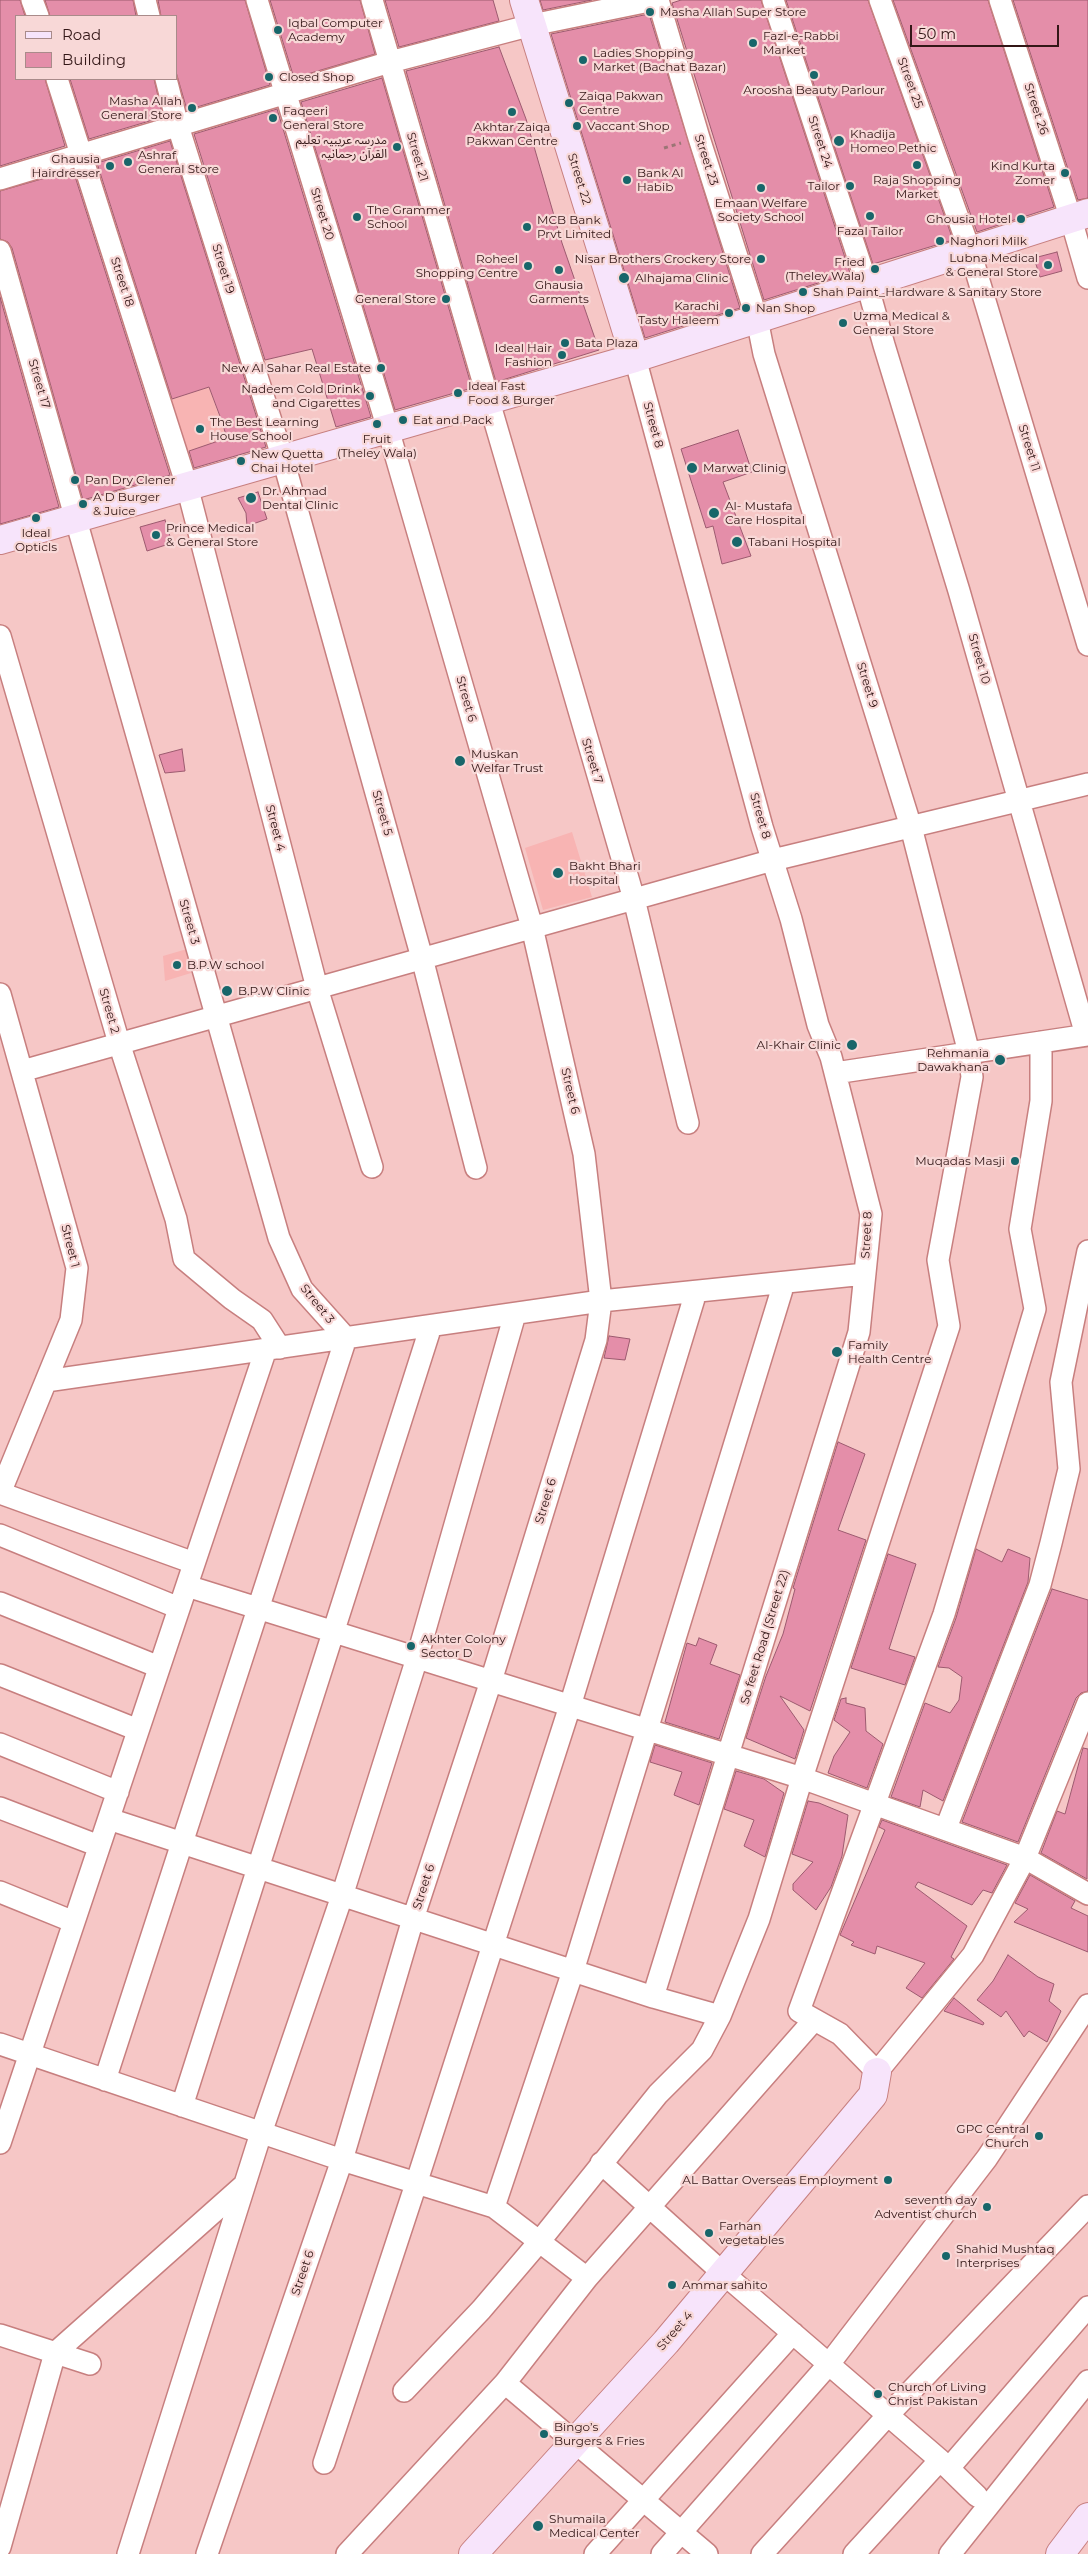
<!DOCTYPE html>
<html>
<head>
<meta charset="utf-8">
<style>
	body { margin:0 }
	#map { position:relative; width:1088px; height:2554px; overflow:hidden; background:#f6c7c6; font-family:Montserrat,sans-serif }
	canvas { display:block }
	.legend { position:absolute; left:15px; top:15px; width:162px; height:65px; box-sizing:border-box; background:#f8d8d7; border:1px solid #a98b8a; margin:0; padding:6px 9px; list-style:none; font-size:15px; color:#331717 }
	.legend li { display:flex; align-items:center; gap:10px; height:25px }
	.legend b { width:25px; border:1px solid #a98b8a }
	.scale { position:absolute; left:910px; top:25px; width:149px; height:22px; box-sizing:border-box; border:2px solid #331717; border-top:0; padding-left:6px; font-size:15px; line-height:18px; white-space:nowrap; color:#331717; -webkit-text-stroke:4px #f8d8d7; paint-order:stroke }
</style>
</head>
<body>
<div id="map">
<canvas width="1088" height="2554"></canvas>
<ul class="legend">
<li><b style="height:6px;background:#f7e4fb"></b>Road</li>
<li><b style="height:14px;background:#e48ea9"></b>Building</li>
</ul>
<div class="scale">50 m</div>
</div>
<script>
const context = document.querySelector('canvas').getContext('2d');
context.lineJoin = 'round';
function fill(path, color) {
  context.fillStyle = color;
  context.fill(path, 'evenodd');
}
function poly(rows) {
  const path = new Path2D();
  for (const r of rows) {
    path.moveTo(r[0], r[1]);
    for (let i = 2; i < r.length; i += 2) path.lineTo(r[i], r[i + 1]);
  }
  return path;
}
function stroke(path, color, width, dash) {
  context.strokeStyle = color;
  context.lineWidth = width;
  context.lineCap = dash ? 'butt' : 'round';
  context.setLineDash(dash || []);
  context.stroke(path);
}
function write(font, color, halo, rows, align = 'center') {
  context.font = font + ' Montserrat,"Noto Sans Arabic",sans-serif';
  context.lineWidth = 4.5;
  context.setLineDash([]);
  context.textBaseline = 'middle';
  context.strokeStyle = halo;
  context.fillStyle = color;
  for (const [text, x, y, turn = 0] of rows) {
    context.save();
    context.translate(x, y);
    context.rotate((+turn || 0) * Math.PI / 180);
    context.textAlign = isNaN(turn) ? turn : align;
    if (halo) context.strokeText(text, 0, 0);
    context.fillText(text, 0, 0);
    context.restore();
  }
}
fill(poly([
	[209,387,227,439,185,452,167,401],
	[572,832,592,897,543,910,525,848],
	[187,949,191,973,165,981,163,956]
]), '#f8b4b3');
const building = poly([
	[0,0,20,0,25,16,16,16,16,79,45,79,65,146,0,166,0,0],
	[45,0,133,0,136,16,50,16,45,0],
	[158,0,245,0,270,85,187,110,176,72,176,16,161,16,158,0],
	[270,0,360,0,375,54,294,78,270,0],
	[385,0,493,0,499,21,399,47,385,0],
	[540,0,592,0,543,10,540,0],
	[681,0,761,0,850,273,764,300,672,3,681,0],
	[786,0,868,0,953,240,873,264,786,0],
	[893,0,988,0,1054,207,977,232,893,0],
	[1013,0,1088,0,1088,198,1078,200,1013,0],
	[649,14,740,308,645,338,551,34,649,14],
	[499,47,526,119,562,243,599,350,496,382,406,71,499,47],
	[382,78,472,388,395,410,301,102,382,78],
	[70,79,154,79,163,117,89,139,70,79],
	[277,109,371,417,336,427,312,349,265,360,194,134,277,109],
	[170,141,266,447,194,468,189,451,227,438,221,419,209,387,172,399,97,163,170,141],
	[73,170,170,475,83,500,12,248,8,242,0,239,0,191,73,170],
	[1057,252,1062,271,1040,277,1034,258,1057,252],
	[0,297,59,507,0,524,0,297],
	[738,430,752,472,723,482,751,556,722,564,713,526,706,528,681,449,738,430],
	[258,492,267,519,247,526,246,513,238,498,258,492],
	[165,520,172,543,147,551,140,527,165,520],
	[182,749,185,771,165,773,159,755,182,749],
	[609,1336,630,1339,625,1360,604,1358,609,1336],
	[838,1442,865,1454,838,1530,866,1540,810,1711,780,1696,804,1730,795,1759,746,1738,766,1676,783,1634,795,1589,793,1588,838,1442],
	[976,1549,1002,1562,1008,1549,1030,1558,1028,1582,943,1801,923,1790,920,1807,891,1797,925,1703,950,1713,959,1700,962,1677,949,1668,938,1667,956,1618,976,1549],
	[888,1554,916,1564,889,1649,915,1657,905,1685,851,1668,888,1554],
	[1052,1589,1088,1600,1088,1691,1081,1693,1076,1698,1018,1842,962,1822,1052,1589],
	[699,1638,717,1645,710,1664,740,1675,719,1739,665,1722,687,1643,696,1646,699,1638],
	[846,1698,846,1703,865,1708,866,1731,883,1744,867,1788,828,1773,834,1756,850,1732,834,1720,841,1699,846,1698],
	[655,1745,712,1763,699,1805,674,1795,682,1772,650,1762,655,1745],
	[1083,1748,1088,1749,1087,1879,1041,1853,1057,1811,1065,1814,1083,1748],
	[736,1771,764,1779,784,1793,765,1857,744,1846,754,1820,724,1809,736,1771],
	[808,1801,819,1803,848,1815,842,1856,831,1887,816,1910,793,1890,793,1884,813,1862,792,1854,808,1801],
	[882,1820,1007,1865,992,1893,983,1890,972,1905,918,1882,915,1887,967,1926,951,1957,954,1959,922,1998,906,1988,925,1963,877,1946,875,1954,851,1945,854,1942,840,1935,885,1830,879,1827,882,1820],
	[1030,1875,1075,1901,1071,1908,1088,1916,1088,1952,1014,1922,1028,1909,1015,1903,1030,1875],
	[1008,1955,1038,1977,1054,1984,1049,2001,1061,2011,1047,2042,1029,2031,1024,2037,1006,2011,1001,2017,977,2000,993,1981,1008,1955],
	[954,1998,984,2023,983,2025,944,2011,954,1998]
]);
fill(building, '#e48ea9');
stroke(building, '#9c5a6f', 1);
const street = poly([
	[32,0,38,16],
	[145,0,149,16],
	[372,0,634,899,688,1123],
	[773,0,867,284,884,345,959,591,1086,1035],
	[880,0,970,251,1088,645],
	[1000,0,1071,219,1088,278],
	[57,79,187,486,317,988,372,1167],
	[166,79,178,126,283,459,422,958,476,1168],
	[0,179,390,62,532,25,654,0],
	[0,251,279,1238,302,1289,346,1338,105,2080],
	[635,358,762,827,791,919,818,1025,831,1057,871,1214,859,1332,653,1997],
	[0,636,119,1043,176,1219,184,1259,232,1299,262,1320,280,1348],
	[0,994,77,1268,71,1320,0,1493],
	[1041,1042,1041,1101,1020,1229,1035,1309,944,1614,799,2011,840,2034,877,2072,973,1955,1025,1858,1088,1703],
	[22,1071,773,860,1088,784],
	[835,1073,1088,1035],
	[46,1381,601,1301,865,1274],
	[0,1493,194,1563],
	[0,1535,179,1608],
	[187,1586,802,1778,1025,1858,1088,1894],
	[0,1603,159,1667],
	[0,1675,138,1730],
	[0,1744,118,1792],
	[0,1808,99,1846],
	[109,1819,653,1997,720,2016],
	[946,1828,1040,1585,1051,1543,1069,1469,1061,1382,1088,1251],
	[0,1892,74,1922],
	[0,2044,342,2160,494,2207,587,2278],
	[182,2106,431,1326],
	[0,2143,266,1349],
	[601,2163,724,2274,940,2460,977,2496],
	[494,2207,573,1971,784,1283],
	[0,2335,90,2364],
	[505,2383,707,2554],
	[404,2391,481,2310,539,2242,658,2094,702,2050,720,2016,759,1919,802,1778,949,1326,938,1260,972,1077,969,1053,911,827,764,354,757,319,699,138,658,0],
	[324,2463,416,2184,570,1706,696,1292],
	[949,2468,1088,2307],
	[0,2547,55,2353,244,2185],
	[128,2554,261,2133,342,1896,417,1658,515,1314],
	[207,2554,342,2160,413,1919,491,1681,596,1340,601,1301,584,1154,532,927,388,429,257,0],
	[347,2554,505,2383,587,2278,814,2020],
	[595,2554,793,2333],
	[662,2554,829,2364,987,2158,1088,2005],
	[762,2554,888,2415,1088,2206],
	[854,2554,940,2460],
	[950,2554,1088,2381]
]);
const secondary = poly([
	[524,0,635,358],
	[0,540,635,358,1088,213],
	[473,2554,666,2342,873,2095,877,2072],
	[1060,2554,1088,2517]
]);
stroke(street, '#c77f7f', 24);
stroke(secondary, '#c77f7f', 30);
stroke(poly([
	[664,148,681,143]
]), '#9b7575', 3, [4, 4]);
stroke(street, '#fff', 21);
stroke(secondary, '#f7e4fb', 28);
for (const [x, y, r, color] of [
	[650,12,5,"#18666a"],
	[278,30,5,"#18666a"],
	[753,43,5,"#18666a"],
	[583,60,5,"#18666a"],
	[814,75,5,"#18666a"],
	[269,77,5,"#18666a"],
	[569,103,5,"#18666a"],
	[192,108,5,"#18666a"],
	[512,112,5,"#18666a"],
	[273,118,5,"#18666a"],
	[577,126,5,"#18666a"],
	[839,141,6,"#18666a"],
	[397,147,5,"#18666a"],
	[128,162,5,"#18666a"],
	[917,165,5,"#18666a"],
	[110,166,5,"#18666a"],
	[1065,173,5,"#18666a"],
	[627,180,5,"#18666a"],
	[850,186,5,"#18666a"],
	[761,188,5,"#18666a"],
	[870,216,5,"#18666a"],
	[357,217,5,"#18666a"],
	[1021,219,5,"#18666a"],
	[527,227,5,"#18666a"],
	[940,241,5,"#18666a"],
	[761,259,5,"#18666a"],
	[1048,265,5,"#18666a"],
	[528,266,5,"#18666a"],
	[875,269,5,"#18666a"],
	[559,270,5,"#18666a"],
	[624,278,6,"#18666a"],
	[803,292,5,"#18666a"],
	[446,299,5,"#18666a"],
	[746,308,5,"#18666a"],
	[729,313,5,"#18666a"],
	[843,323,5,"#18666a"],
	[565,343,5,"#18666a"],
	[562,355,5,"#18666a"],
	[381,368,5,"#18666a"],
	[458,393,5,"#18666a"],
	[370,396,5,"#18666a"],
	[403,420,5,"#18666a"],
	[377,424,5,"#18666a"],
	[200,429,5,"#18666a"],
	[241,461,5,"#18666a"],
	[692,468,6,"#18666a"],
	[75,480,5,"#18666a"],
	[251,498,6,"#18666a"],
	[83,504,5,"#18666a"],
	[714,513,6,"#18666a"],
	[36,518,5,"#18666a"],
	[156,535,5,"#18666a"],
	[737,542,6,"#18666a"],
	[460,761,6,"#18666a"],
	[558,873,6,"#18666a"],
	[177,965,5,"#18666a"],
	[227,991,6,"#18666a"],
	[852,1045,6,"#18666a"],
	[1000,1060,6,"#18666a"],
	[1015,1161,5,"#18666a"],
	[837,1352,6,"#18666a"],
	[411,1646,5,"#18666a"],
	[1039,2136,5,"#18666a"],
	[888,2180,5,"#18666a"],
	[987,2207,5,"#18666a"],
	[709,2233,5,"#18666a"],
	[946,2256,5,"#18666a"],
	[672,2285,5,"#18666a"],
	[878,2394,5,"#18666a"],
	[544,2434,5,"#18666a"],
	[538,2526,6,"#18666a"]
]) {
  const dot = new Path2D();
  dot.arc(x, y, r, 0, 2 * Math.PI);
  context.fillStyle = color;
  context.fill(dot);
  stroke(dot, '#f8d8d7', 2);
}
write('12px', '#331717', '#f8d8d7', [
	["Masha Allah Super Store",660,12],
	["Iqbal Computer",288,23],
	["Academy",288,37],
	["Fazl-e-Rabbi",763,36],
	["Market",763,50],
	["Ladies Shopping",593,53],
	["Market (Bachat Bazar)",593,67],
	["Closed Shop",279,77],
	["Aroosha Beauty Parlour",814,90,"center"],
	["Zaiqa Pakwan",579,96],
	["Centre",579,110],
	["Masha Allah",182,101,"right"],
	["General Store",182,115,"right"],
	["Faqeeri",283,111],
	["General Store",283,125],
	["Vaccant Shop",587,126],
	["Akhtar Zaiqa",512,127,"center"],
	["Pakwan Centre",512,141,"center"],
	["Khadija",850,134],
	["Homeo Pethic",850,148],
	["مدرسہ عریبیہ تعلیم",387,140,"right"],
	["القرآن رحمانیہ",387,154,"right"],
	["Ashraf",138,155],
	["General Store",138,169],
	["Ghausia",100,159,"right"],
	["Hairdresser",100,173,"right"],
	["Kind Kurta",1055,166,"right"],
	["Zomer",1055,180,"right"],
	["Bank Al",637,173],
	["Habib",637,187],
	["Raja Shopping",917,180,"center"],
	["Market",917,194,"center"],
	["Tailor",840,186,"right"],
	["Emaan Welfare",761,203,"center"],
	["Society School",761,217,"center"],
	["The Grammer",367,210],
	["School",367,224],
	["Ghousia Hotel",1011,219,"right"],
	["MCB Bank",537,220],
	["Prvt Limited",537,234],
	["Fazal Tailor",870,231,"center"],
	["Naghori Milk",950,241],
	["Lubna Medical",1038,258,"right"],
	["& General Store",1038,272,"right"],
	["Roheel",518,259,"right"],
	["Shopping Centre",518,273,"right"],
	["Nisar Brothers Crockery Store",751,259,"right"],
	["Fried",865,262,"right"],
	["(Theley Wala)",865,276,"right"],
	["Alhajama Clinic",635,278],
	["Ghausia",559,285,"center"],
	["Garments",559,299,"center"],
	["Shah Paint_Hardware & Sanitary Store",813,292],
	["General Store",436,299,"right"],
	["Karachi",719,306,"right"],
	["Tasty Haleem",719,320,"right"],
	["Nan Shop",756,308],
	["Uzma Medical &",853,316],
	["General Store",853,330],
	["Bata Plaza",575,343],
	["Ideal Hair",552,348,"right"],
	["Fashion",552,362,"right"],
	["New Al Sahar Real Estate",371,368,"right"],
	["Ideal Fast",468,386],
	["Food & Burger",468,400],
	["Nadeem Cold Drink",360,389,"right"],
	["and Cigarettes",360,403,"right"],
	["Eat and Pack",413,420],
	["The Best Learning",210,422],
	["House School",210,436],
	["Fruit",377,439,"center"],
	["(Theley Wala)",377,453,"center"],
	["New Quetta",251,454],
	["Chai Hotel",251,468],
	["Marwat Clinig",703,468],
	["Pan Dry Clener",85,480],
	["Dr. Ahmad",262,491],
	["Dental Clinic",262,505],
	["A D Burger",93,497],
	["& Juice",93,511],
	["Al- Mustafa",725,506],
	["Care Hospital",725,520],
	["Prince Medical",166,528],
	["& General Store",166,542],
	["Ideal",36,533,"center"],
	["Opticls",36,547,"center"],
	["Tabani Hospital",748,542],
	["Muskan",471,754],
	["Welfar Trust",471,768],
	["Bakht Bhari",569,866],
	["Hospital",569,880],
	["B.P.W school",187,965],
	["B.P.W Clinic",238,991],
	["Al-Khair Clinic",841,1045,"right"],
	["Rehmania",989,1053,"right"],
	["Dawakhana",989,1067,"right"],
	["Muqadas Masji",1005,1161,"right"],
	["Family",848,1345],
	["Health Centre",848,1359],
	["Akhter Colony",421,1639],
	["Sector D",421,1653],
	["GPC Central",1029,2129,"right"],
	["Church",1029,2143,"right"],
	["AL Battar Overseas Employment",878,2180,"right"],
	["seventh day",977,2200,"right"],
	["Adventist church",977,2214,"right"],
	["Farhan",719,2226],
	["vegetables",719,2240],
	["Shahid Mushtaq",956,2249],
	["Interprises",956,2263],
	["Ammar sahito",682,2285],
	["Church of Living",888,2387],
	["Christ Pakistan",888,2401],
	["Bingo’s",554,2427],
	["Burgers & Fries",554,2441],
	["Shumaila",549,2519],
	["Medical Center",549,2533]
], 'left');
write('12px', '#331717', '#f8d8d7', [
	["Street 25",910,83,70],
	["Street 26",1036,109,72],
	["Street 24",820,142,72],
	["Street 21",417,157,74],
	["Street 23",706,160,72],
	["Street 22",579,179,73],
	["Street 20",322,214,73],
	["Street 19",223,269,73],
	["Street 18",122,282,72],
	["Street 17",39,384,74],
	["Street 8",653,425,75],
	["Street 11",1029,448,73],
	["Street 10",979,659,74],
	["Street 9",867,685,73],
	["Street 6",466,699,74],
	["Street 7",592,761,73],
	["Street 5",382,813,74],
	["Street 8",760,816,74],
	["Street 4",275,828,76],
	["Street 3",189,922,74],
	["Street 2",109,1011,74],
	["Street 6",570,1091,77],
	["Street 8",867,1235,-87],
	["Street 1",70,1246,76],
	["Street 3",317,1304,51],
	["Street 6",546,1501,-73],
	["So feet Road (Street 22)",765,1637,-73],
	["Street 6",424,1887,-72],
	["Street 6",303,2273,-71],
	["Street 4",675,2331,-49]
]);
</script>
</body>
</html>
